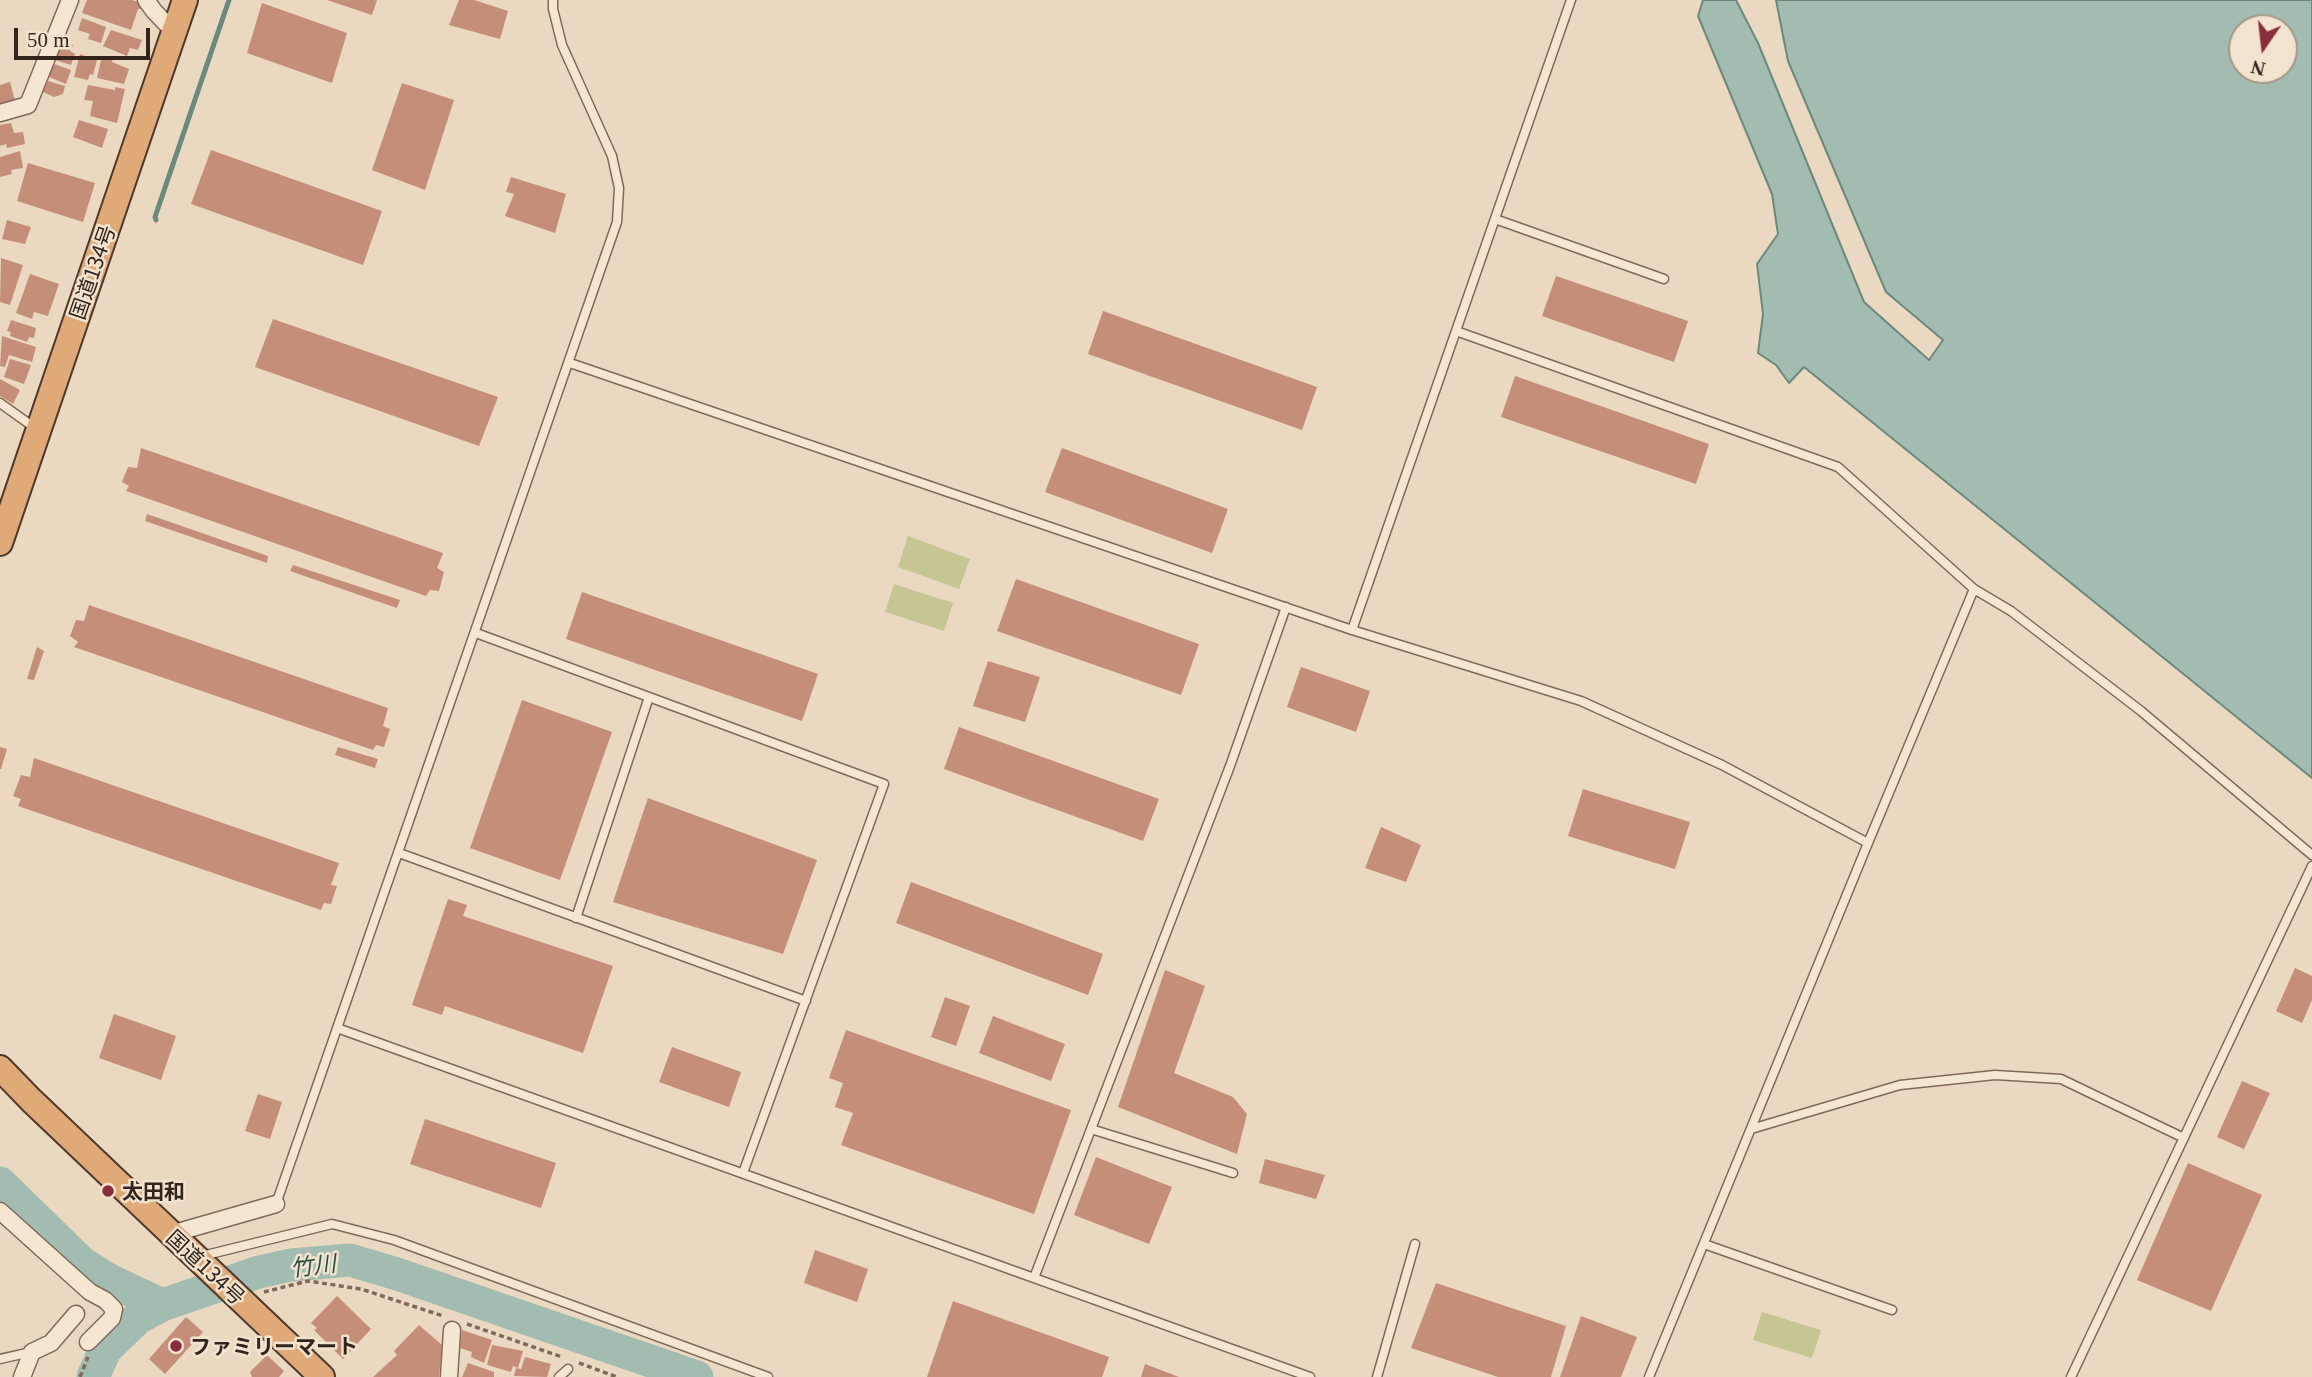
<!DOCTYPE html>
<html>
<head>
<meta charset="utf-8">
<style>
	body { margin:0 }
	#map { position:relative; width:2312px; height:1377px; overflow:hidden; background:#ead8c0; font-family:Georgia,serif }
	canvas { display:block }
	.north { position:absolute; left:2228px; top:14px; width:70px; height:70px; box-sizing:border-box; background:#f2e3cf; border:2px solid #a59788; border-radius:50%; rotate:194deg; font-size:19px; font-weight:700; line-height:28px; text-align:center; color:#32241d }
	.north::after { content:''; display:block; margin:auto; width:24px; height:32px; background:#8b2e3b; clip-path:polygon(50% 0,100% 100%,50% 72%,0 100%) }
	.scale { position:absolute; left:14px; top:28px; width:136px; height:32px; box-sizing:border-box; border:4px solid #32241d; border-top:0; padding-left:9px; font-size:21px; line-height:24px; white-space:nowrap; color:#32241d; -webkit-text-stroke:5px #f2e3cf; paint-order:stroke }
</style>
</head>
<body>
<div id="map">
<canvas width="2312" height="1377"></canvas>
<div class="north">N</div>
<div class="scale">50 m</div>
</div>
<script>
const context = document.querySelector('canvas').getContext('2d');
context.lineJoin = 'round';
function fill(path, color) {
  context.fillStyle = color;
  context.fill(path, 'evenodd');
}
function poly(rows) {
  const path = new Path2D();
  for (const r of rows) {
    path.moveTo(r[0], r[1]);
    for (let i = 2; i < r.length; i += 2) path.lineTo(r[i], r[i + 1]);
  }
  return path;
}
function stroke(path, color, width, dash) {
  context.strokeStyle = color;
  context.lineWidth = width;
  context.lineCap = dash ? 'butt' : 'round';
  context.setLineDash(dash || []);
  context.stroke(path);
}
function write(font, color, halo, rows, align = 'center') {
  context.font = font + ' Georgia,"Noto Sans JP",serif';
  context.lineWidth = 5;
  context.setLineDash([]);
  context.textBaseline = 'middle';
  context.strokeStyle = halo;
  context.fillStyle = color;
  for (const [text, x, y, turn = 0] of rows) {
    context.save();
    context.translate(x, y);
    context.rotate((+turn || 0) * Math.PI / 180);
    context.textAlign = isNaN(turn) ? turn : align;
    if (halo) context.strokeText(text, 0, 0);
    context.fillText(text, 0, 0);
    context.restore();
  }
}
fill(poly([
	[908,536,970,559,959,589,898,567],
	[894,584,953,603,944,631,885,612],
	[1762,1312,1821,1330,1812,1358,1753,1340]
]), '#c6c695');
const water = poly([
	[1703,0,1736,0,1758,43,1864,302,1929,360,1943,340,1886,292,1788,61,1776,0,2312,0,2312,778,1804,367,1789,383,1776,365,1758,353,1763,314,1757,264,1778,234,1772,194,1698,16,1703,0],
	[2242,28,2284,28,2284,70,2242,70,2242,28]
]);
fill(water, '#a2bcb1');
stroke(water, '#6b897d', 2);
stroke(poly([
	[156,220,155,217,229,0]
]), '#6b897d', 5);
stroke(poly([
	[0,1183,82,1263,109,1280,162,1305],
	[93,1377,105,1350,138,1318,162,1305,259,1272,291,1265,350,1260,397,1274,697,1377]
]), '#a2bcb1', 33);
fill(poly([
	[87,0,132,0,143,4,142,9,138,9,131,30,82,13],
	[327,0,377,0,372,15],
	[459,0,474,0,508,11,500,39,449,25],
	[262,3,347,33,332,83,247,53],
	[82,18,106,27,101,43,88,39,90,34,78,30],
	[111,30,142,40,138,50,130,48,127,56,103,46],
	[63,42,73,45,70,51,75,54,71,65,55,60],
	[80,54,97,60,93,75,90,74,88,80,74,77],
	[102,56,113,58,112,62,129,69,124,84,97,78],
	[54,64,71,70,66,84,49,77],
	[48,81,65,86,63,94,54,97,43,92],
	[10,82,15,101,0,105,0,85],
	[402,83,454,100,425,190,372,170],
	[88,85,115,90,115,87,125,89,117,123,90,116,93,101,84,100],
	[79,120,108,129,102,148,73,137],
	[11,123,14,133,23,132,25,144,7,148,6,144,0,146,0,125],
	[211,150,382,211,363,265,191,204],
	[20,151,23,168,11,170,12,174,0,177,0,157],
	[28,163,95,183,83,222,17,201],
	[511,177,566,194,555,233,505,216,514,194,506,192],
	[7,220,31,227,25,244,2,239],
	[1,258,23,265,10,305,0,302],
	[30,274,59,284,48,316,34,312,32,319,16,313],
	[1556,276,1688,321,1674,362,1542,316],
	[1103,311,1317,387,1302,430,1088,354],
	[273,319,498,397,479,446,255,367],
	[11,320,36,328,34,338,29,337,27,342,10,336,11,332,7,331],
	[2,336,36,347,32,362,9,355,5,367,0,366],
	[10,359,31,365,24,384,4,377],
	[1515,376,1709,444,1696,484,1501,417],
	[0,379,20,390,13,404,0,396],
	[141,448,443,553,437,568,444,572,439,591,430,590,426,596,126,491,129,486,122,482,128,467,137,468],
	[1062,448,1228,509,1212,553,1045,492],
	[147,514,268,556,267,563,145,521],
	[293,565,400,600,397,608,290,571],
	[1016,579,1199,644,1181,695,997,631],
	[582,592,818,674,802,721,566,639],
	[89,605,388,708,383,726,390,729,384,747,376,745,373,750,74,647,78,642,70,636,76,620,84,621],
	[37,647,44,651,34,680,27,679],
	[988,661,1040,677,1025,722,973,706],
	[1301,667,1370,691,1356,732,1287,707],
	[522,700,612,732,560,880,470,848],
	[959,727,1159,799,1143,841,944,769],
	[0,747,7,749,1,769,0,769],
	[338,747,378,759,375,768,335,755],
	[34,758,339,863,331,885,337,886,331,904,324,903,321,910,18,806,21,799,13,796,21,775,30,777],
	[1583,789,1690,822,1675,869,1568,836],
	[648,798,817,860,783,954,613,902],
	[1381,827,1421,845,1406,882,1365,868],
	[911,882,1103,954,1088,995,896,923],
	[448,899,467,905,463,916,613,966,583,1053,445,1006,442,1015,412,1005],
	[2295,968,2312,976,2312,1000,2302,1023,2276,1011],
	[1165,970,1205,986,1174,1073,1233,1097,1247,1114,1237,1154,1118,1107],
	[945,997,970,1006,956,1046,931,1037],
	[114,1014,176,1036,161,1080,99,1058],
	[993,1016,1065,1044,1051,1081,979,1053],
	[846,1030,1071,1110,1034,1214,841,1145,853,1113,835,1107,843,1083,829,1078],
	[672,1047,741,1072,729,1107,659,1082],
	[2242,1081,2270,1093,2244,1149,2217,1137],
	[258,1094,282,1102,270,1139,245,1131],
	[425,1119,556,1163,541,1208,410,1164],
	[1096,1157,1172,1187,1149,1244,1074,1215],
	[1265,1159,1325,1175,1316,1199,1259,1183],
	[2188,1163,2262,1195,2211,1311,2137,1280],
	[815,1250,868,1269,857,1302,804,1283],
	[1436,1283,1566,1326,1551,1377,1498,1377,1411,1348],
	[337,1296,371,1329,343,1359,314,1330,317,1328,311,1323],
	[953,1301,1109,1357,1102,1377,927,1377],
	[1581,1316,1637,1337,1621,1377,1560,1377],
	[186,1317,203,1332,165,1374,149,1359],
	[419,1325,442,1345,439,1377,373,1377,397,1355,394,1351],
	[462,1330,492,1340,484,1363,471,1357,472,1352,460,1348],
	[492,1345,523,1351,518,1368,513,1366,511,1372,487,1365],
	[267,1355,284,1371,279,1377,252,1377,250,1372],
	[525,1357,551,1364,547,1377,514,1376,516,1368,521,1369],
	[468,1363,494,1372,494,1377,462,1377],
	[1145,1364,1179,1377,1141,1377]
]), '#c58e78');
const service = poly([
	[1495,219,1664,279],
	[570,363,1352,630,1581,701,1722,765,1868,843,1974,589,1838,467,1456,331],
	[0,403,35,428],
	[1974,589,2011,611,2141,711,2312,855],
	[1352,630,1571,0],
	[476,633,884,784,743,1173],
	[399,853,806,1001],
	[576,918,649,697],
	[337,1028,1310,1377],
	[1091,1129,1233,1173],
	[1751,1129,1900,1085,1995,1075,2061,1079,2184,1138],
	[276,1204,617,222,619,188,612,156,562,45,553,9,553,0],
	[1704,1244,1892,1310],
	[202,1256,332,1224,394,1240,768,1377],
	[1034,1278,1230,766,1286,607],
	[0,1359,31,1352],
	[559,1377,568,1369],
	[1377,1377,1415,1244],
	[1649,1377,1868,843],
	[2071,1377,2312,866]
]);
const minor = poly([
	[146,0,154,11,174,32],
	[0,113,28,105,70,0],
	[0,1211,90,1292,105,1300,114,1309,112,1318,88,1342],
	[171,1234,276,1204],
	[22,1377,32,1352,51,1343,76,1314],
	[449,1377,452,1330]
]);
const trunk = poly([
	[0,543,185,0],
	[0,1068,31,1100,322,1377]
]);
stroke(service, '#816959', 11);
stroke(minor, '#816959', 19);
stroke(trunk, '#4f392e', 28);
stroke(poly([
	[264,1292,308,1281,361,1289,443,1316],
	[467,1324,562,1357],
	[579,1363,617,1377],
	[80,1377,88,1357]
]), '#816959', 3.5, [5, 3.5]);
stroke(service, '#f5e6d2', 8);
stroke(minor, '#f5e6d2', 16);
stroke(trunk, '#e0aa78', 24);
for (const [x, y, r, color] of [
	[108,1191,7,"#8b2e3b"],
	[176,1346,7,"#8b2e3b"]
]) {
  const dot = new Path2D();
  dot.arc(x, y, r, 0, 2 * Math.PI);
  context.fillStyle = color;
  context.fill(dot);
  stroke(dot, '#f2e3cf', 2.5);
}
write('21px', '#32241d', '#f2e3cf', [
	["国道134号",92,272,-71],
	["国道134号",206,1267,43]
]);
write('bold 21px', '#32241d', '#f2e3cf', [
	["太田和",122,1191],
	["ファミリーマート",190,1346]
], 'left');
write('italic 23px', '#2d514a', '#f2e3cf', [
	["竹川",313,1265,-7]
]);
</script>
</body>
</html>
